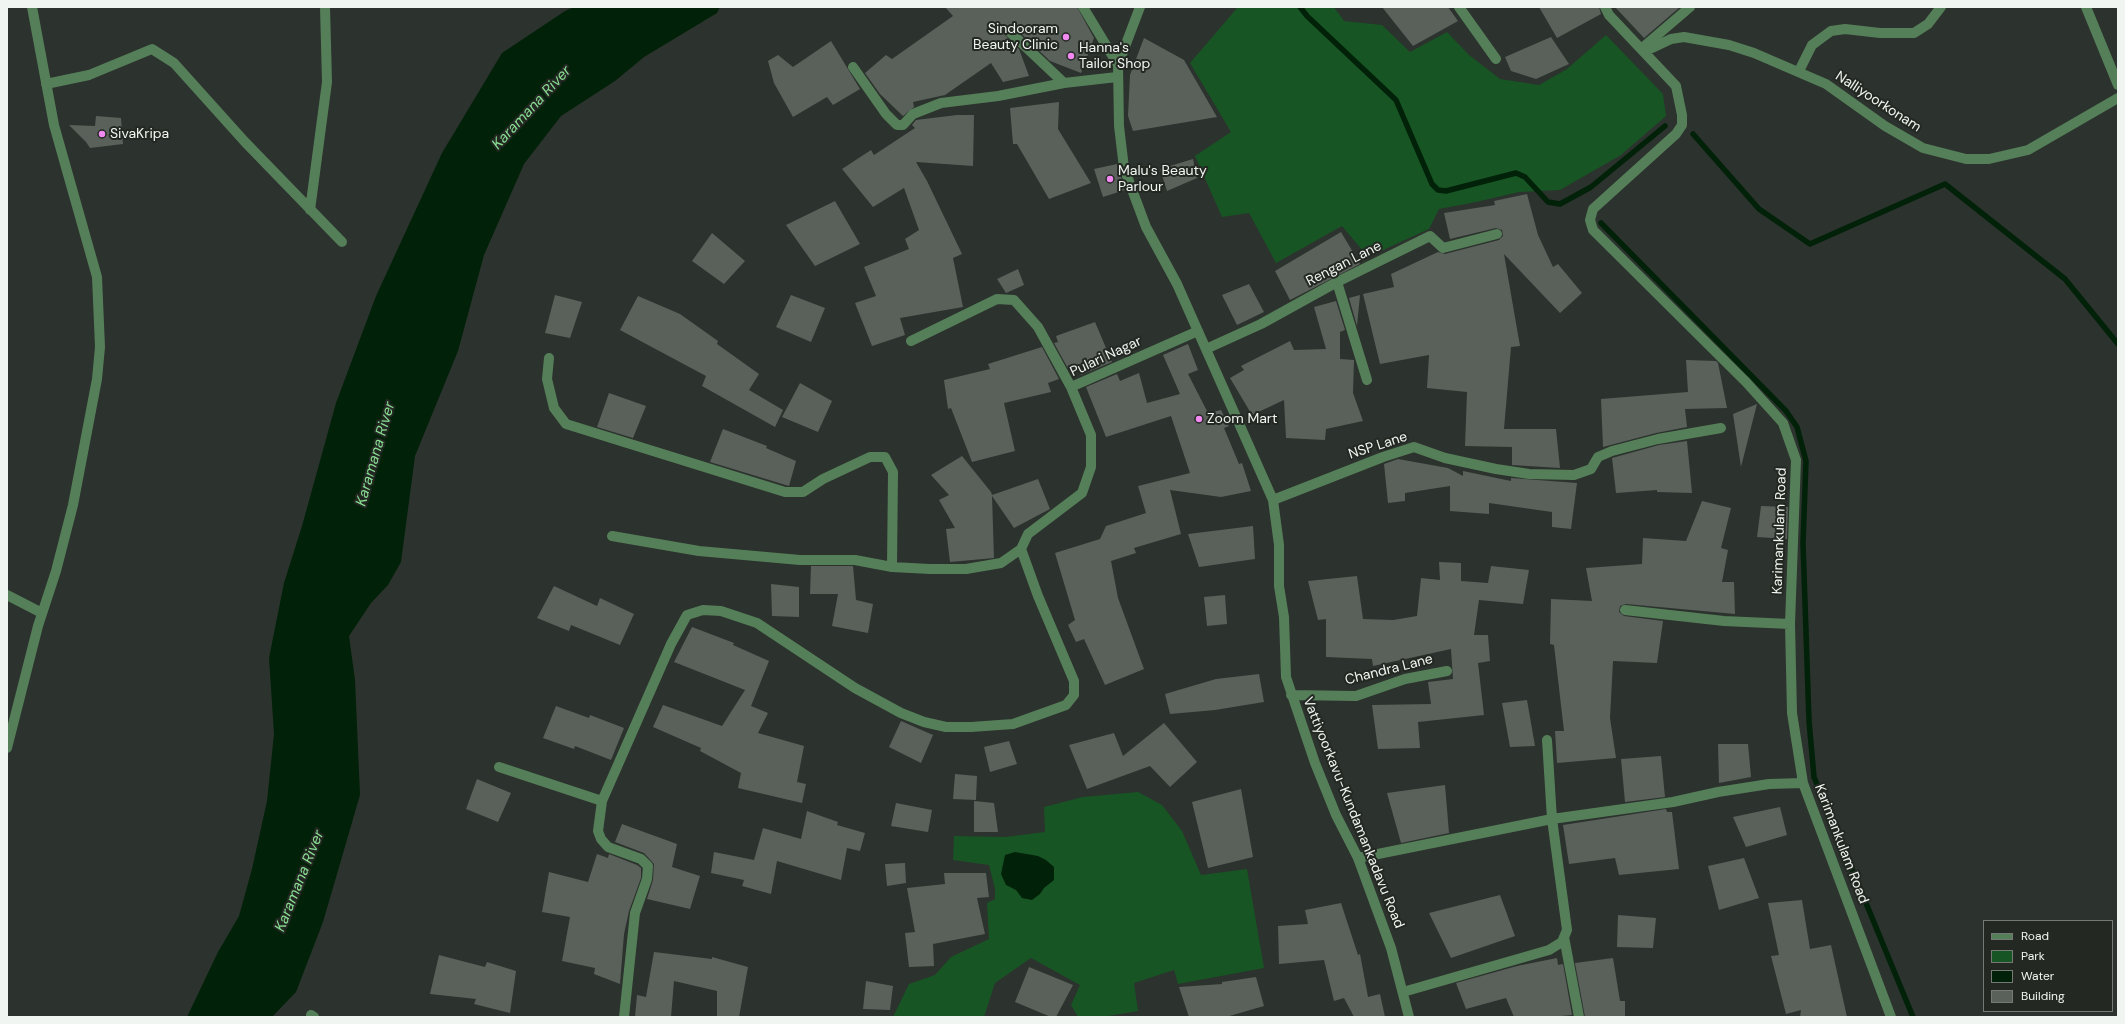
<!DOCTYPE html>
<html>
<head>
<meta charset="utf-8">
<style>
	body { margin:0 }
	#map { position:relative; width:2125px; height:1024px; overflow:hidden; background:#2c322d; font-family:"DM Sans",sans-serif }
	canvas { display:block }
	.frame { position:absolute; inset:0; border:8px solid #f1f5f1; pointer-events:none }
	.legend { position:absolute; left:1983px; top:920px; width:130px; height:92px; box-sizing:border-box; background:#232823; border:1px solid #757a75; margin:0; padding:5px 7px; list-style:none; font-size:12px; color:#f1f5f1 }
	.legend li { display:flex; align-items:center; gap:8px; height:20px }
	.legend b { width:20px; border:1px solid #757a75 }
</style>
</head>
<body>
<div id="map">
<canvas width="2125" height="1024"></canvas>
<div class="frame"></div>
<ul class="legend">
<li><b style="height:5px;background:#557f59"></b>Road</li>
<li><b style="height:11px;background:#185524"></b>Park</li>
<li><b style="height:11px;background:#012208"></b>Water</li>
<li><b style="height:11px;background:#5a615b"></b>Building</li>
</ul>
</div>
<script>
const context = document.querySelector('canvas').getContext('2d');
context.lineJoin = 'round';
function fill(path, color) {
  context.fillStyle = color;
  context.fill(path, 'evenodd');
}
function poly(rows) {
  const path = new Path2D();
  for (const r of rows) {
    path.moveTo(r[0], r[1]);
    for (let i = 2; i < r.length; i += 2) path.lineTo(r[i], r[i + 1]);
  }
  return path;
}
function stroke(path, color, width, dash) {
  context.strokeStyle = color;
  context.lineWidth = width;
  context.lineCap = dash ? 'butt' : 'round';
  context.setLineDash(dash || []);
  context.stroke(path);
}
function write(font, color, halo, rows, align = 'center') {
  context.font = font + ' "DM Sans",sans-serif';
  context.lineWidth = 4;
  context.setLineDash([]);
  context.textBaseline = 'middle';
  context.strokeStyle = halo;
  context.fillStyle = color;
  for (const [text, x, y, turn = 0] of rows) {
    context.save();
    context.translate(x, y);
    context.rotate((+turn || 0) * Math.PI / 180);
    context.textAlign = isNaN(turn) ? turn : align;
    if (halo) context.strokeText(text, 0, 0);
    context.fillText(text, 0, 0);
    context.restore();
  }
}
fill(poly([
	[1238,7,1334,7,1344,21,1382,25,1410,52,1447,32,1469,55,1500,79,1539,85,1567,69,1606,35,1663,94,1666,116,1621,155,1560,190,1519,192,1476,202,1439,209,1429,229,1368,257,1342,226,1276,263,1249,213,1222,217,1195,156,1231,132,1190,63],
	[1138,792,1162,805,1182,831,1201,875,1247,869,1264,968,1178,984,1174,970,1134,983,1138,1011,1102,1017,1078,1017,1071,1005,1080,985,1031,958,995,983,984,1017,893,1017,909,984,935,975,951,957,989,939,987,903,995,899,995,889,989,865,953,860,954,836,1005,837,1045,832,1044,807,1083,797]
]), '#185524');
fill(poly([
	[574,7,720,7,717,13,644,57,615,81,561,116,524,164,484,255,458,351,415,456,401,562,388,585,371,603,349,636,355,680,360,795,323,922,296,992,272,1017,187,1017,218,952,239,916,252,869,267,801,274,734,269,658,284,583,302,526,336,403,376,296,442,153,502,53,565,11],
	[1015,852,1038,856,1046,860,1054,867,1054,880,1044,888,1040,894,1032,900,1022,898,1016,890,1006,885,1001,874,1005,855]
]), '#012208');
stroke(poly([
	[1300,7,1307,16,1396,100,1432,184,1438,190,1446,191,1516,173,1525,177,1548,202,1560,204,1591,187,1665,126],
	[1693,134,1759,209,1810,244,1945,184,2065,279,2118,344],
	[1601,223,1786,411,1797,427,1806,461,1803,543,1809,721,1814,777,1913,1017]
]), '#012208', 5.5);
fill(poly([
	[945,7,1077,7,1094,38,1081,73,1050,61,1014,27,1008,26,1004,30,1004,34,1019,49,1029,76,1003,82,991,63,945,95,913,102,914,107,903,116,880,94,865,73,886,55,892,59,953,16],
	[1382,7,1448,7,1458,21,1413,46],
	[1539,7,1599,7,1601,14,1557,38],
	[1615,7,1680,7,1644,38],
	[1551,37,1569,64,1536,79,1511,71,1505,57],
	[1144,38,1184,60,1217,117,1133,131,1128,116,1130,75],
	[831,41,860,89,833,105,827,97,793,117,774,83,768,61,778,55,793,67],
	[1059,102,1058,129,1091,183,1049,199,1017,144,1013,144,1010,108],
	[957,115,974,115,973,166,916,162,927,181,962,254,953,258,963,307,900,318,905,335,872,346,855,303,876,296,864,267,909,249,905,239,919,230,904,188,873,207,842,169,871,150,874,155,915,128,912,125,916,120],
	[96,116,121,118,123,144,90,148,86,142,69,125,95,126],
	[1193,159,1197,178,1167,191,1160,169],
	[1117,164,1125,190,1103,197,1094,169],
	[1527,194,1538,235,1553,267,1558,264,1582,293,1560,313,1504,254,1520,346,1511,347,1504,429,1556,429,1560,468,1512,465,1512,447,1465,446,1467,392,1427,388,1429,355,1380,364,1363,294,1394,287,1391,274,1438,252,1445,254,1499,240,1503,236,1502,230,1496,228,1450,239,1444,213,1495,205,1494,201],
	[835,201,860,244,815,266,786,225],
	[1341,232,1360,264,1290,300,1275,271],
	[712,233,745,261,724,284,692,261],
	[1018,269,1024,285,1006,293,997,279],
	[1249,284,1264,312,1237,325,1222,295],
	[555,295,582,302,570,338,545,333],
	[791,295,825,308,811,342,776,327],
	[1360,295,1357,326,1349,298],
	[638,296,680,314,718,341,717,344,759,374,749,390,783,410,775,427,702,386,706,376,620,330],
	[1336,301,1345,330,1340,332,1340,359,1354,360,1353,393,1363,421,1326,429,1325,440,1286,438,1284,400,1252,415,1230,378,1244,370,1241,366,1290,341,1294,350,1326,349,1314,307],
	[1095,322,1112,362,1081,375,1079,370,1071,374,1054,343,1058,342,1056,336],
	[1188,344,1198,370,1188,374,1208,413,1221,410,1229,426,1224,428,1239,464,1242,463,1251,491,1221,497,1170,490,1181,534,1134,548,1136,553,1111,561,1118,598,1144,669,1105,685,1084,639,1076,642,1068,625,1075,620,1055,553,1100,539,1106,526,1146,513,1138,486,1190,473,1171,416,1106,437,1086,387,1117,374,1120,381,1139,373,1147,403,1180,394,1163,355],
	[1042,347,1059,379,1048,383,1051,392,1004,403,1015,451,972,462,951,408,948,409,944,380,990,369,988,364],
	[1686,360,1716,361,1718,363,1727,408,1685,409,1687,427,1656,433,1603,447,1601,399,1688,392],
	[800,383,832,401,818,432,782,417],
	[609,393,646,406,633,438,597,427],
	[1757,404,1741,467,1733,414],
	[723,429,767,446,766,448,796,461,789,486,710,462],
	[1687,441,1692,493,1657,492,1657,490,1616,493,1612,458,1659,445],
	[962,456,991,492,992,495,1038,479,1050,509,1014,528,992,496,994,558,950,562,946,529,955,528,939,500,949,495,931,475],
	[1398,459,1448,468,1463,476,1463,471,1511,481,1511,478,1577,483,1571,529,1552,527,1552,512,1489,503,1489,514,1450,511,1450,486,1405,493,1405,501,1388,503,1384,464],
	[1702,501,1731,508,1721,548,1728,550,1722,582,1734,582,1735,614,1626,604,1620,606,1619,612,1624,616,1663,621,1657,663,1613,661,1610,718,1616,758,1557,763,1555,731,1564,731,1554,645,1550,644,1551,599,1592,601,1586,568,1642,564,1643,538,1686,541],
	[1761,506,1788,507,1787,539,1757,537],
	[1253,526,1255,559,1199,567,1188,534],
	[1439,562,1461,563,1461,581,1488,583,1491,566,1529,570,1523,604,1479,600,1474,635,1488,635,1490,661,1478,663,1484,715,1418,722,1420,748,1378,749,1372,705,1431,704,1428,682,1453,679,1451,649,1373,666,1372,659,1326,657,1326,619,1318,620,1308,581,1357,576,1363,619,1393,620,1417,616,1421,578,1440,580],
	[811,566,853,566,856,600,873,604,868,633,832,626,838,594,810,594],
	[771,584,799,587,799,617,772,616],
	[554,586,597,606,600,598,634,614,620,645,571,625,569,631,537,618],
	[1225,595,1227,624,1207,626,1204,597],
	[692,627,734,643,733,645,769,661,751,706,768,713,758,733,804,746,797,782,806,784,802,803,738,788,741,773,700,751,701,748,653,727,663,705,722,726,745,690,674,662],
	[1259,674,1264,702,1215,710,1170,714,1165,694,1216,679],
	[1527,700,1535,746,1510,747,1502,703],
	[556,706,589,718,590,715,624,728,611,760,575,746,574,749,543,738],
	[901,721,933,735,921,763,889,747],
	[1164,723,1197,762,1170,787,1150,766,1087,789,1069,745,1114,733,1123,756],
	[1009,741,1017,764,990,772,984,747],
	[1718,744,1748,744,1751,777,1719,783],
	[1661,756,1665,797,1625,802,1621,759],
	[955,774,977,776,976,800,953,799],
	[477,779,511,793,498,822,466,809],
	[1445,785,1449,833,1401,843,1387,793],
	[1241,789,1253,857,1208,868,1192,802],
	[974,801,994,803,998,832,974,832],
	[896,803,932,810,928,832,891,826],
	[1780,807,1787,835,1746,847,1733,817],
	[1666,809,1667,812,1672,812,1679,869,1619,875,1615,858,1569,864,1563,825],
	[807,811,838,822,837,825,865,833,860,851,847,848,841,880,777,861,771,894,742,886,744,880,711,873,714,852,754,860,763,828,801,839],
	[622,824,677,844,672,867,700,876,690,909,647,899,653,880,654,864,644,853,615,842],
	[597,854,608,858,609,854,637,865,641,868,641,878,629,911,624,934,620,984,594,974,595,968,562,961,570,917,542,912,549,872,588,882],
	[1744,858,1759,898,1719,910,1708,866],
	[905,863,906,883,887,886,885,864],
	[944,873,986,873,989,897,977,898,985,934,933,944,934,966,909,967,905,933,915,932,907,888,945,884],
	[1500,895,1515,936,1451,958,1429,913],
	[1802,900,1810,949,1831,945,1847,1017,1800,1017,1801,1010,1786,1014,1771,956,1779,955,1768,903],
	[1341,903,1358,955,1360,954,1368,997,1380,994,1385,1017,1354,1017,1344,998,1334,1001,1324,960,1279,964,1278,926,1308,924,1305,910],
	[1618,915,1656,918,1653,948,1617,947],
	[654,952,712,959,712,957,748,967,739,1017,717,1017,717,991,674,981,671,1017,635,1017,637,995,646,997],
	[439,955,485,967,487,962,516,971,510,1013,474,1004,476,999,430,994],
	[1557,958,1558,965,1563,964,1572,1015,1551,1017,1514,1017,1506,998,1466,1009,1456,983,1517,966],
	[1613,958,1620,1001,1625,1001,1625,1017,1585,1017,1575,963],
	[1029,967,1073,985,1056,1017,1051,1017,1015,1002],
	[1256,977,1264,1006,1226,1017,1189,1017,1179,987,1222,984,1222,982],
	[866,981,893,986,890,1010,863,1009]
]), '#5a615b');
stroke(poly([
	[1083,7,1118,65],
	[1140,7,1118,65,1119,126,1124,168,1146,227,1177,284,1273,500,1279,545,1279,586,1284,617,1286,677,1315,763,1336,815,1358,858,1391,948,1409,1017],
	[1459,7,1496,59],
	[1605,7,1609,15,1676,86,1682,115,1682,125,1676,134,1593,209,1590,220,1593,230,1746,382,1783,423,1796,460,1790,624,1792,713,1803,783,1891,1017],
	[2086,7,2118,85],
	[1010,32,1064,83],
	[1641,49,1652,48,1671,39,1684,37,1729,45,1754,53,1826,84,1885,126,1923,148,1966,159,1989,159,2028,150,2118,98],
	[1641,49,1690,7],
	[853,67,886,114,897,125,903,125,913,114,941,103,998,96,1064,83,1117,77],
	[1799,71,1812,45,1831,31,1845,29,1880,33,1914,33,1928,24,1941,7],
	[46,84,89,75,152,49,174,63,245,142,342,242],
	[310,210,327,82,325,7],
	[1337,282,1367,380],
	[911,341,997,299,1014,300,1038,327,1071,387],
	[1206,349,1261,324,1337,282,1430,236,1443,248,1497,234],
	[549,358,547,379,554,408,566,424,785,492,803,492,823,479,870,457,885,457,893,472,892,567],
	[1273,500,1383,457,1414,447,1445,458,1496,469,1529,474,1574,475,1591,469,1598,457,1612,451,1658,439,1721,428],
	[612,536,699,551,800,560,855,560,892,567,930,569,966,569,1001,563,1021,549],
	[1021,549,1028,534,1082,493,1091,467,1091,435,1071,387,1198,331],
	[7,595,42,613],
	[1625,610,1724,621,1790,624],
	[1291,695,1356,696,1405,679,1447,671],
	[7,748,38,626,56,571,73,505,97,379,100,347,97,277,54,125,32,7],
	[499,767,602,801],
	[1358,858,1552,819,1673,802,1718,792,1769,784,1803,783],
	[1564,937,1579,1017],
	[1403,992,1549,950,1562,942,1567,930,1552,819,1547,740],
	[311,1015,314,1017],
	[624,1017,635,913,647,879,648,866,641,859,608,847,601,839,598,831,602,801,671,644,687,615,703,610,721,611,757,623,855,688,901,713,924,722,946,727,971,727,1013,724,1066,705,1074,695,1074,681,1038,596,1021,549]
]), '#557f59', 10);
for (const [x, y, r, color] of [
	[1066,37,4,"#f28af2"],
	[1071,56,4,"#f28af2"],
	[102,134,4,"#f28af2"],
	[1110,179,4,"#f28af2"],
	[1199,419,4,"#f28af2"]
]) {
  const dot = new Path2D();
  dot.arc(x, y, r, 0, 2 * Math.PI);
  context.fillStyle = color;
  context.fill(dot);
  stroke(dot, '#232823', 1.5);
}
write('14px', '#f1f5f1', '#232823', [
	["Sindooram",1058,29,"right"],
	["Beauty Clinic",1058,45,"right"],
	["Hanna's",1079,48],
	["Tailor Shop",1079,64],
	["SivaKripa",110,134],
	["Malu's Beauty",1118,171],
	["Parlour",1118,187],
	["Zoom Mart",1207,419]
], 'left');
write('14px', '#f1f5f1', '#232823', [
	["Nalliyoorkonam",1878,102,33],
	["Rengan Lane",1344,264,-27],
	["Pulari Nagar",1106,357,-25],
	["NSP Lane",1378,446,-18],
	["Karimankulam Road",1780,531,-88],
	["Chandra Lane",1389,670,-14],
	["Vattiyoorkavu-Kundamankadavu Road",1353,813,68],
	["Karimankulam Road",1841,844,69]
]);
write('italic 15px', '#88de92', '#232823', [
	["Karamana River",532,108,-47],
	["Karamana River",376,454,-74],
	["Karamana River",300,881,-68]
]);
</script>
</body>
</html>
